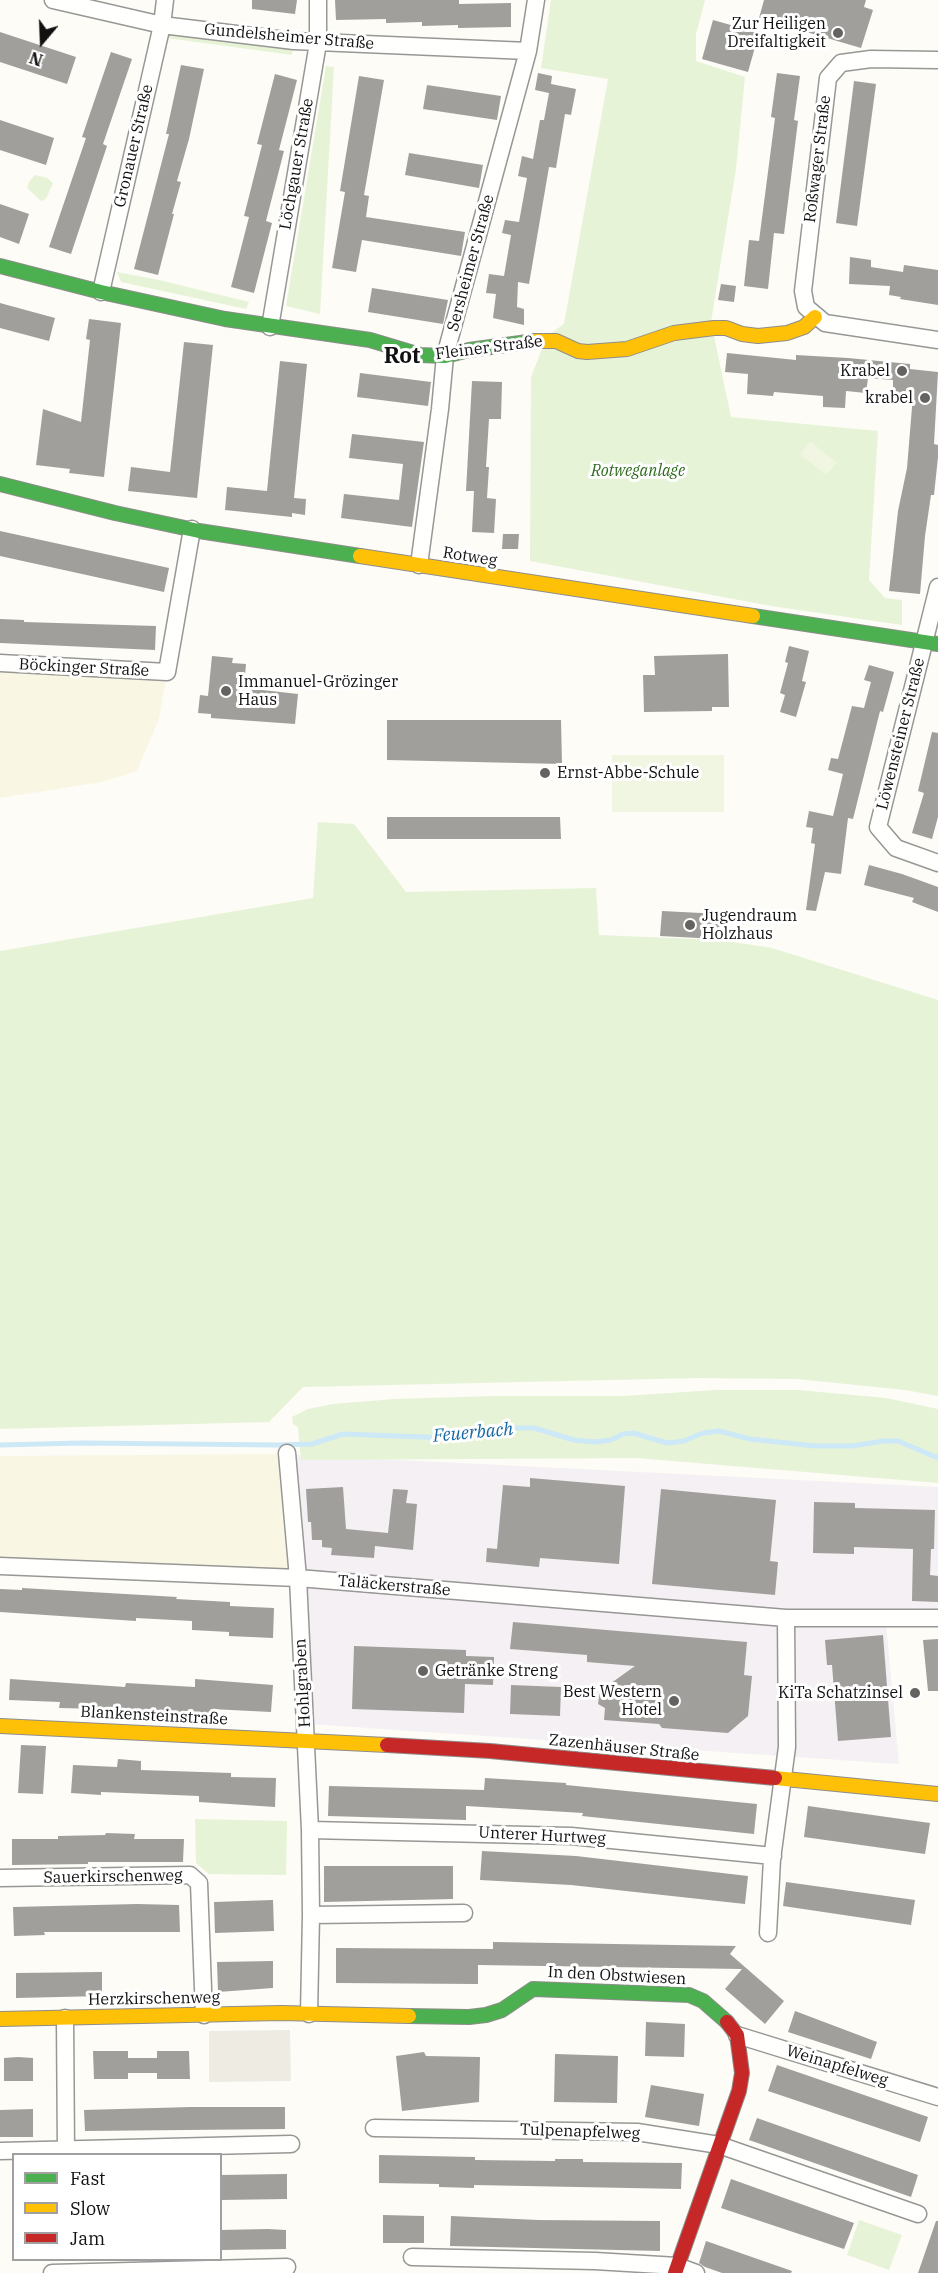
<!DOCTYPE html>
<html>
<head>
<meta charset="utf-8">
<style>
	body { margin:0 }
	#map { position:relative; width:938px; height:2273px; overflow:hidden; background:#fdfcf7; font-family:"IBM Plex Serif",serif }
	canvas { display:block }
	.legend { position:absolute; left:12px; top:2153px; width:210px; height:108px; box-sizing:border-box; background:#fff; border:2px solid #a0a0a0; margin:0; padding:8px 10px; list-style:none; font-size:18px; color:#111 }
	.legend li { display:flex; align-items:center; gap:12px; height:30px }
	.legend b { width:30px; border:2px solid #a0a0a0 }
	.north { position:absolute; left:12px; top:12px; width:60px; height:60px; -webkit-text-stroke:4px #fff; paint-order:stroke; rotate:199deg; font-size:16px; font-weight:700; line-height:24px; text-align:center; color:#111 }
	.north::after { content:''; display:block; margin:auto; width:21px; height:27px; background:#111; clip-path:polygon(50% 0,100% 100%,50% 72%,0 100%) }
</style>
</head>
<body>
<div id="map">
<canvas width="938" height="2273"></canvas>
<ul class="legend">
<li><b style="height:8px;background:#4caf50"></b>Fast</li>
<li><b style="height:8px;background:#ffc107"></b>Slow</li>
<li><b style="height:8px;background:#c62828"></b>Jam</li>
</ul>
<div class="north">N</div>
</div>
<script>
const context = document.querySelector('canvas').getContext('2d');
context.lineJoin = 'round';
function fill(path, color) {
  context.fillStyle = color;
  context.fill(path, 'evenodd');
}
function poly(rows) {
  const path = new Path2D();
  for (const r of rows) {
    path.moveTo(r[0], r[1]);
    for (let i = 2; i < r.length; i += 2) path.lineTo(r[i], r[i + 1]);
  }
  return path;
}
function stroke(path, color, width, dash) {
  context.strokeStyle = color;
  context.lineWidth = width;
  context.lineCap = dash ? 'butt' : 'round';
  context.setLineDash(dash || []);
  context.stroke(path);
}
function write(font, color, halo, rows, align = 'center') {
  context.font = font + ' "IBM Plex Serif",serif';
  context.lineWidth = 6;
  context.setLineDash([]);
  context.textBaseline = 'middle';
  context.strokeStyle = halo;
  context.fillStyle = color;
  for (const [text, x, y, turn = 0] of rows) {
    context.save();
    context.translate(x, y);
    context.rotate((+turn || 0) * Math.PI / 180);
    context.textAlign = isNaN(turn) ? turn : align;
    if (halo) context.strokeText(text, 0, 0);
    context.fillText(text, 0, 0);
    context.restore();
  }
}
fill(poly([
	[280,1454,938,1487,938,1622,886,1623,899,1764,309,1724]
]), '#f5f0f3');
fill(poly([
	[0,663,167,672,159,719,137,771,102,782,0,798],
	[280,1454,291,1570,0,1561,0,1456]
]), '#f9f7e4');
fill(poly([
	[551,0,705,0,696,34,696,61,745,77,736,169,711,322,731,417,878,431,869,580,885,598,902,600,902,625,771,606,530,561,531,377,547,336,564,324,608,79,541,68],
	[169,28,293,44,292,55,167,38],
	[326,66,334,67,320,314,286,306],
	[35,175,47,178,53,183,46,199,41,201,27,188,29,182],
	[117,272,159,280,249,302,246,309,121,282],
	[318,822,354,824,406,892,596,888,599,935,719,940,772,948,938,1000,938,1396,905,1390,797,1379,698,1378,303,1387,269,1422,0,1429,0,951,313,898],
	[716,1390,798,1390,886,1398,938,1409,938,1483,636,1458,301,1460,298,1427,293,1424,292,1417,308,1409,333,1404,395,1399,493,1396,624,1396],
	[195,1819,287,1821,286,1875,209,1874,196,1863],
	[859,2220,902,2235,889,2270,847,2255]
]), '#e7f3d7');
fill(poly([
	[810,441,837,463,826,475,800,454],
	[612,755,724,755,724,812,612,812]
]), '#f0f6e1');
fill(poly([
	[290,2030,291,2081,209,2082,209,2031]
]), '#edebe2');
stroke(poly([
	[0,1445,82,1443,279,1445,312,1444,343,1434,450,1438,501,1428,534,1428,574,1440,595,1442,611,1440,623,1434,633,1433,667,1443,684,1441,703,1433,719,1431,750,1439,815,1446,852,1446,884,1441,898,1441,938,1458]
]), '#cde8f7', 5);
fill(poly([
	[252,0,297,0,295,14,252,9],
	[335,0,459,0,459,4,511,3,511,27,458,28,458,25,422,26,422,22,386,23,386,19,336,20],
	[764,0,866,0,864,7,873,10,861,48,759,18],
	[713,20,759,33,748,72,702,59],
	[0,32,76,57,67,84,0,62],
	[111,52,132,59,103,144,107,146,71,254,49,247,86,138,82,137],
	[181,65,204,69,189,139,177,181,181,182,172,214,174,214,158,275,134,269,169,134,166,134],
	[538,73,552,76,551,84,576,89,571,115,565,114,556,168,549,167,529,284,518,282,517,307,524,309,524,325,493,318,496,294,486,293,489,274,504,276,511,235,502,233,505,220,519,222,527,178,518,176,522,156,533,159,540,120,544,120,549,93,535,90],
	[777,73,800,76,794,120,798,121,784,234,774,233,768,289,744,286,749,240,759,241,775,118,771,117],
	[275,74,297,80,279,150,284,151,266,221,272,223,254,293,231,287,249,217,244,216,262,145,257,144],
	[359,76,384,80,364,195,369,196,366,217,465,232,461,256,362,240,356,272,332,268,345,192,340,191],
	[854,81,876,84,857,226,836,223],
	[427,85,501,96,497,120,423,109],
	[0,120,54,138,46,165,0,150],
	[409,153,483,165,479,188,405,175],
	[0,204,29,214,19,244,0,237],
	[850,257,871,260,871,267,903,272,904,265,938,270,938,305,900,299,901,297,889,295,890,286,849,284],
	[721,284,736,286,734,302,718,300],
	[372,288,448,300,443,324,368,312],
	[0,303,55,318,49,341,0,328],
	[89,319,121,323,104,477,69,473,70,469,36,465,43,409,81,422,90,340,86,339],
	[184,342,213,345,197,498,128,491,131,467,170,472],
	[727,353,796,360,796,355,848,358,910,364,910,369,938,372,934,444,938,445,938,457,934,495,931,495,925,536,920,594,889,591,898,511,907,468,913,395,893,394,893,380,868,378,866,393,846,391,845,408,823,407,823,396,774,392,773,396,747,394,748,374,725,372],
	[280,361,307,364,294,498,306,499,305,515,292,513,292,517,225,510,227,487,267,491],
	[360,373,431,382,428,406,357,397],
	[472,381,502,382,501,419,489,419,486,467,489,467,487,498,496,499,494,533,472,532,474,491,466,491],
	[352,434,424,442,412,527,341,518,344,494,399,500,403,464,349,458],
	[0,531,169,568,164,592,0,556],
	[503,534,519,534,518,549,502,549],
	[0,619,24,620,24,622,156,626,155,650,0,643],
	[789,646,809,651,802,681,806,682,796,717,780,712,785,695,780,693,788,663,785,662],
	[728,654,729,707,712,707,712,711,644,712,643,675,655,675,654,656],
	[212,656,233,658,232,663,246,664,244,688,298,694,295,724,211,718,211,714,198,713,200,695,208,696],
	[869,665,894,672,883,712,880,711,853,819,848,818,841,874,825,872,816,911,806,910,815,844,811,843,813,828,806,827,809,811,833,816,843,774,828,770,831,758,838,759,852,706,864,708,871,682,864,680],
	[387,720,561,720,562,764,387,760],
	[932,732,938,733,938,817,932,839,912,833,924,793,918,791],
	[387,817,560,817,561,839,387,839],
	[869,865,902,874,938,887,938,912,912,902,914,898,864,885],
	[662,911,721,914,718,939,660,936],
	[530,1478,625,1486,619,1564,540,1558,539,1567,486,1562,487,1548,497,1549,503,1485,530,1487],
	[343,1487,346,1529,388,1533,393,1489,408,1490,406,1503,417,1504,413,1550,375,1546,374,1558,331,1555,332,1548,322,1547,322,1540,312,1540,311,1522,308,1522,306,1489],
	[661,1489,776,1500,770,1561,778,1562,775,1595,652,1584],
	[814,1502,855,1503,855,1508,935,1510,934,1549,931,1549,930,1575,938,1576,938,1602,912,1601,913,1549,854,1547,854,1554,813,1553],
	[22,1588,177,1597,176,1599,230,1602,230,1606,274,1608,273,1638,229,1636,229,1632,192,1630,192,1621,136,1618,136,1621,0,1612,0,1589,22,1590],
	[513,1622,747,1642,744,1675,752,1676,748,1716,728,1733,662,1728,659,1724,604,1720,605,1708,598,1704,600,1691,635,1666,587,1662,587,1655,510,1649],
	[883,1635,891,1737,838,1741,832,1665,827,1665,825,1640],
	[938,1639,938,1691,928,1691,923,1640],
	[354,1646,466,1650,466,1656,494,1657,493,1685,465,1684,464,1713,352,1709],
	[10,1679,125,1687,126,1683,195,1687,195,1679,273,1685,271,1712,211,1709,210,1715,147,1710,59,1708,60,1702,9,1700],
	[511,1685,561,1687,560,1716,510,1714],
	[21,1745,46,1746,43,1794,18,1793],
	[118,1759,141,1761,141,1770,231,1773,231,1777,276,1778,275,1807,199,1802,199,1796,101,1792,101,1795,71,1793,73,1765,117,1767],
	[485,1778,566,1783,566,1785,757,1804,754,1834,582,1816,583,1813,466,1806,466,1820,328,1816,329,1786,484,1790],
	[808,1806,930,1823,925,1854,804,1837],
	[106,1833,135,1834,134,1839,184,1839,183,1862,88,1862,88,1864,12,1865,12,1839,58,1839,58,1836,105,1835],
	[482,1851,576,1856,748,1876,745,1904,571,1885,480,1880],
	[324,1866,453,1866,453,1899,324,1902],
	[786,1882,915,1900,911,1925,783,1906],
	[273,1900,274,1931,215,1933,214,1902],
	[137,1904,179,1905,180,1932,44,1932,45,1935,14,1936,13,1907],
	[493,1942,736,1946,730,1954,784,2001,765,2024,725,1989,742,1969,478,1965,478,1984,336,1983,336,1948,493,1949],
	[273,1961,273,1988,218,1992,217,1962],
	[102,1972,102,1996,16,1998,16,1973],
	[795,2011,877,2042,871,2059,788,2032],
	[646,2022,685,2024,684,2057,645,2056],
	[93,2051,128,2051,128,2058,157,2058,157,2051,189,2051,190,2079,157,2079,157,2073,128,2073,128,2079,94,2079],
	[424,2052,426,2056,480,2057,479,2102,402,2111,396,2056],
	[555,2054,618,2056,617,2103,554,2102],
	[18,2057,33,2058,33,2081,4,2081,4,2058],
	[777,2065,928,2117,920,2142,768,2091],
	[651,2085,704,2094,699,2126,645,2117],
	[191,2107,285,2107,285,2129,85,2131,84,2110],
	[33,2109,33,2137,0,2137,0,2110],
	[757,2118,918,2175,911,2197,749,2140],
	[379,2155,475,2157,475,2160,555,2161,555,2159,583,2159,583,2162,682,2163,681,2189,474,2185,474,2188,439,2187,439,2184,379,2183],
	[287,2174,287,2199,220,2200,220,2175],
	[731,2179,854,2223,844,2249,721,2208],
	[383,2215,424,2216,424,2243,383,2243],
	[451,2216,538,2220,660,2221,660,2251,450,2246],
	[936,2221,938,2221,938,2273,918,2273],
	[268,2229,286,2230,286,2249,220,2250,220,2230],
	[706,2241,792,2271,791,2273,722,2273,705,2267,699,2263]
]), '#a19f9c');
const street = poly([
	[53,0,162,25,294,41,528,51],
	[938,60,871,59,841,63,828,78,803,291,806,307,825,323,938,340],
	[101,292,162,25,165,0],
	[270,327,318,43,318,0],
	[419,565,440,409,445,356,528,51,536,0],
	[938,587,878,827,896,848,938,863],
	[0,663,167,672,192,529],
	[287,1453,298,1578,310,1830,311,1915,309,2014],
	[0,1566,298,1578,786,1618,938,1618],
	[310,1830,571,1836,773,1856],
	[0,1878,190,1875,199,1883,204,2015],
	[311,1915,464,1913],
	[768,1933,772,1859,787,1747,786,1618],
	[65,2018,66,2154],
	[737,2035,938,2097],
	[374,2128,637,2132,719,2145,918,2214],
	[0,2151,291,2144],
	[412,2257,595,2261,677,2266,696,2273],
	[52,2273,287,2267]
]);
const fast = poly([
	[0,266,101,292,225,319,370,340,420,355,445,356,469,350,535,341],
	[0,484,115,513,199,531,360,556],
	[753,616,938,644],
	[409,2016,469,2017,486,2015,502,2010,533,1989,689,1995,703,2001,727,2022]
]);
const slow = poly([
	[535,341,556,341,578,351,587,352,627,349,674,333,714,328,726,328,742,334,758,336,787,333,804,327,815,317],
	[360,556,753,616],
	[0,1726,387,1745],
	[775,1778,938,1794],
	[0,2019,281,2013,409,2016]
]);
const jam = poly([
	[387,1745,490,1751,775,1778],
	[675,2273,739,2091,742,2073,737,2035,727,2022]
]);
stroke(street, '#979795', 19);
stroke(fast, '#8e8d8b', 16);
stroke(slow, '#8e8d8b', 16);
stroke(jam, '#8e8d8b', 16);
stroke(street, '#fffffe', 16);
stroke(fast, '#4caf50', 14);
stroke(slow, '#ffc107', 14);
stroke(jam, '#c62828', 14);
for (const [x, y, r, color] of [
	[838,33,6,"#646362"],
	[902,371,6,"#646362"],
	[925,398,6,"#646362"],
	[226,691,6,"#646362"],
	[545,773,6,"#646362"],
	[690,925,6,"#646362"],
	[423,1671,6,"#646362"],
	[915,1693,6,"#646362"],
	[674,1701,6,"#646362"]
]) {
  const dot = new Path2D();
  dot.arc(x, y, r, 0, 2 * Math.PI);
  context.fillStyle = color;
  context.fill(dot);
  stroke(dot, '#fff', 2);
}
write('16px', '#111', '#fff', [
	["Zur Heiligen",826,24],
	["Dreifaltigkeit",826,42],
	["Krabel",890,371],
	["krabel",913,398],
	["Immanuel-Grözinger",238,682,"left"],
	["Haus",238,700,"left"],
	["Ernst-Abbe-Schule",557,773,"left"],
	["Jugendraum",702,916,"left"],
	["Holzhaus",702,934,"left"],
	["Getränke Streng",435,1671,"left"],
	["Best Western",662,1692],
	["Hotel",662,1710],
	["KiTa Schatzinsel",903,1693]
], 'right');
write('16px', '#111', '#fff', [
	["Gundelsheimer Straße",289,37,5],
	["Gronauer Straße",134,146,-77],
	["Roßwager Straße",818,159,-83],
	["Löchgauer Straße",297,164,-80],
	["Sersheimer Straße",471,263,-75],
	["Fleiner Straße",489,348,-7],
	["Rotweg",470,557,9],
	["Böckinger Straße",84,668,3],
	["Löwensteiner Straße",901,734,-76],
	["Taläckerstraße",394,1586,5],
	["Hohlgraben",303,1683,-93],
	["Blankensteinstraße",154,1716,3],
	["Zazenhäuser Straße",624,1748,6],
	["Unterer Hurtweg",542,1836,3],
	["Sauerkirschenweg",113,1877,-1],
	["In den Obstwiesen",617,1976,3],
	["Herzkirschenweg",154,1999,-1],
	["Weinapfelweg",837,2066,17],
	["Tulpenapfelweg",580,2132,2]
]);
write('italic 16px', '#2f6b1f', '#fff', [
	["Rotweganlage",638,471]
]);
write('italic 18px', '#1768a6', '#fff', [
	["Feuerbach",473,1433,-5]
]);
write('bold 22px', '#111', '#fff', [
	["Rot",402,357]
]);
</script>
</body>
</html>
